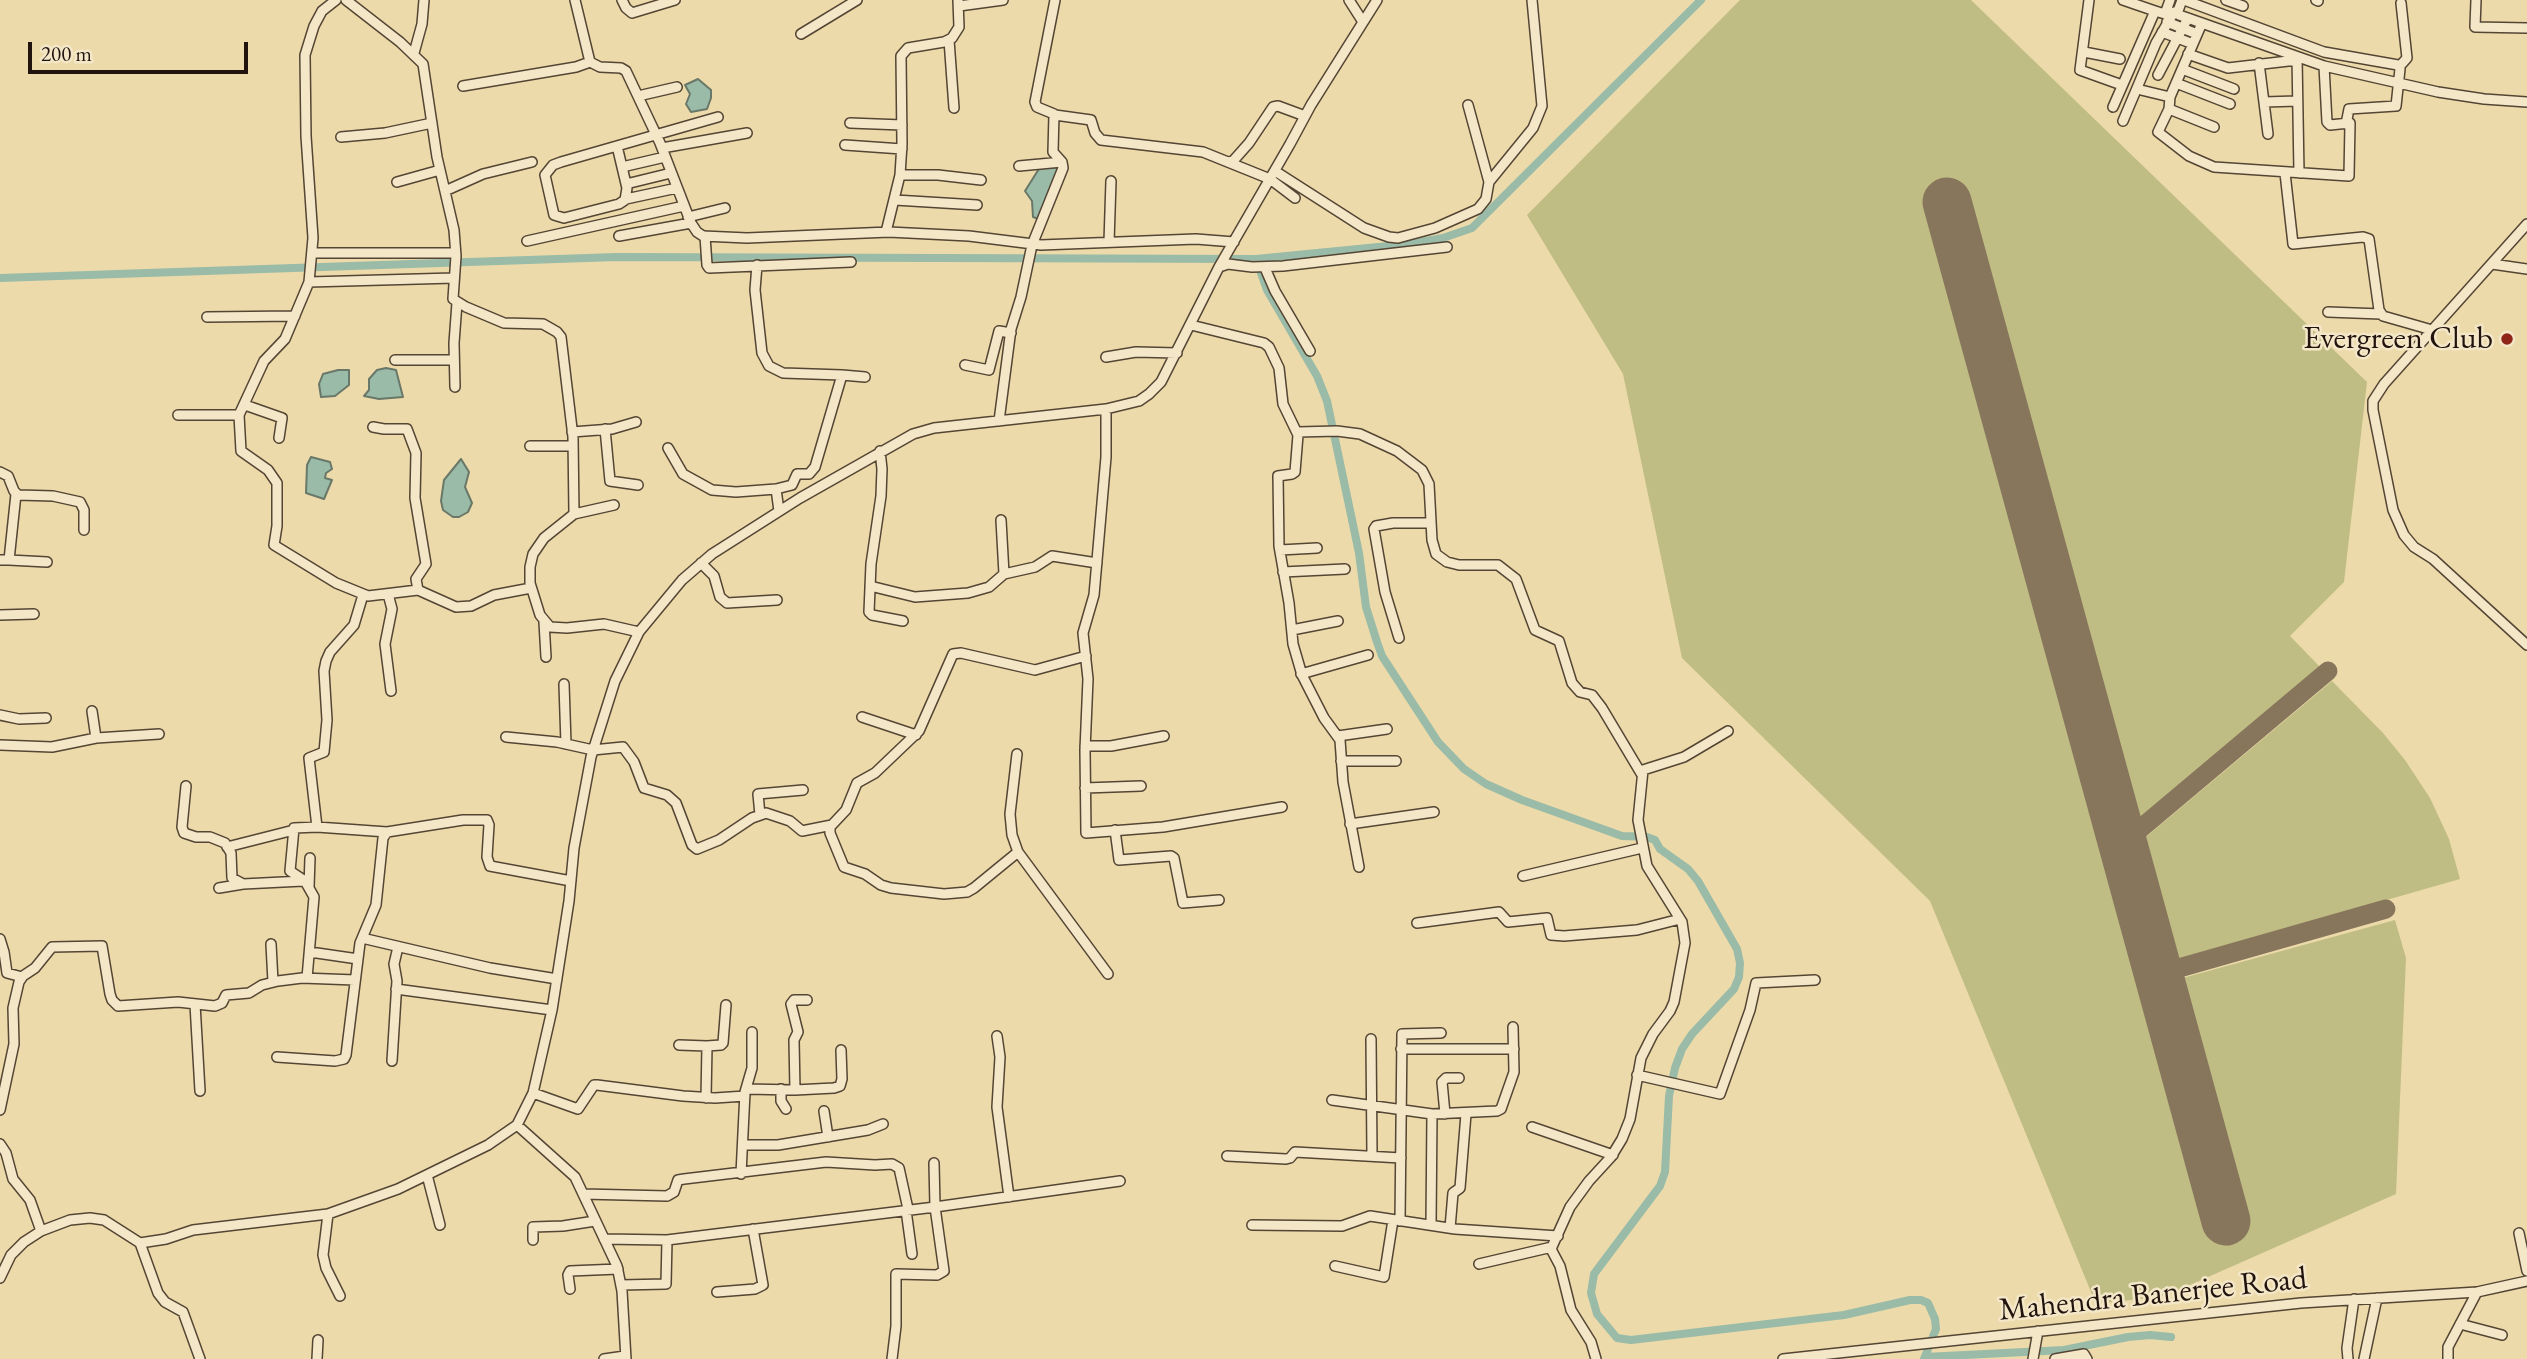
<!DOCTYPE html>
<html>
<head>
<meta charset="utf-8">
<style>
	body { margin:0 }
	#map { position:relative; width:2527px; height:1359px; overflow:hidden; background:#eddaaa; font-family:"EB Garamond",serif }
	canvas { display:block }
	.scale { position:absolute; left:28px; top:42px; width:220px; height:32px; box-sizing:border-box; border:4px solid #21130d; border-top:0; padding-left:9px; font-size:21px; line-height:24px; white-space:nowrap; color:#21130d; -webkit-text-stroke:5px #f3e7c8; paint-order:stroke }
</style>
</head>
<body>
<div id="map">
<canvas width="2527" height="1359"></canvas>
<div class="scale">200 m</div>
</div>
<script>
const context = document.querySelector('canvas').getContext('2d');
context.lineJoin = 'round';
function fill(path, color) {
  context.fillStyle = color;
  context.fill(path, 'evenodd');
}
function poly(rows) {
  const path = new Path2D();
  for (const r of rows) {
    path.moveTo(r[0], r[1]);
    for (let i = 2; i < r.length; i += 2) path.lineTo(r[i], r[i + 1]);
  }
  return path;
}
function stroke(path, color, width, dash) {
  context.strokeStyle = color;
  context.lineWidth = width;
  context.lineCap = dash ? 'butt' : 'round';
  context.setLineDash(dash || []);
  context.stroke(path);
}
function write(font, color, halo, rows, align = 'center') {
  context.font = font + ' "EB Garamond",serif';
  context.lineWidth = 5;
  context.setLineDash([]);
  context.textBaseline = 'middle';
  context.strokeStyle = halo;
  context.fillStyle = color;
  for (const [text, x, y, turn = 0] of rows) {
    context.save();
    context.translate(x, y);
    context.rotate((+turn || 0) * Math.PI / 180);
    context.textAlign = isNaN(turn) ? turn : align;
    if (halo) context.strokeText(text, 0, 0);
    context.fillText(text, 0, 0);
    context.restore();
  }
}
fill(poly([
	[1740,0,1971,0,2367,382,2344,582,2290,636,2321,668,2135,822,1963,198,1932,206,2216,1225,2246,1216,2179,979,2395,920,2406,958,2396,1194,2165,1296,2096,1304,1930,901,1682,658,1623,374,1527,215],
	[2332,681,2383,733,2405,760,2430,798,2449,839,2460,879,2173,961,2141,841]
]), '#bfbd84');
const water = poly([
	[698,79,711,90,711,98,707,109,691,112,686,104,690,94,685,85,698,79],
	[1042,164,1058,164,1056,192,1044,221,1033,217,1032,201,1025,191,1042,164],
	[386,368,396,370,403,397,379,399,364,396,369,390,369,379,377,370,386,368],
	[338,370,349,370,349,385,335,396,321,397,319,384,323,374,338,370],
	[311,457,330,462,332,469,326,473,325,478,332,480,324,499,306,493,307,465,311,457],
	[461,459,469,472,465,487,472,503,468,512,459,517,453,517,443,510,441,501,444,480,461,459]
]);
fill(water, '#99bba7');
stroke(water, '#697869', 2);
stroke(poly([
	[1257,262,1267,290,1317,376,1327,401,1359,553,1366,607,1377,642,1382,656,1438,742,1464,769,1486,784,1522,800,1622,836,1647,837,1655,840,1660,849,1688,869,1698,881,1737,949,1740,963,1739,977,1734,989,1692,1034,1682,1049,1675,1068,1669,1096,1665,1172,1660,1186,1594,1274,1591,1293,1597,1314,1617,1338,1631,1340,1844,1315,1910,1300,1921,1300,1928,1303,1935,1319,1936,1329,1924,1359],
	[0,278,616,257,1256,259,1409,244,1443,238,1472,228,1701,0],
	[1925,1357,2064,1350,2128,1337,2150,1335,2171,1337]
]), '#99bba7', 8);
stroke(poly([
	[2117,826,2137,830,2140,829,2328,671],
	[2126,859,2129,844,2140,829],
	[2158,974,2386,909]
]), '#87765c', 19);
stroke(poly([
	[1947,202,2226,1221]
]), '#87765c', 49);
const minor = poly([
	[336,0,322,11,314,26,305,55,306,136,313,238,309,282,285,339,264,361,239,415,241,451,268,470,277,483,277,526,274,545,336,583,368,596,418,590,456,607,471,606,494,595,531,588],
	[346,0,400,42,423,64,437,157,454,230,456,256,453,299,466,307,504,323,543,324,557,332,561,337,573,437,574,514],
	[575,0,590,62,600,67,621,68,626,71,660,143,691,223,697,232,703,236,747,238,889,232,969,236,1041,245,1196,239,1234,242],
	[622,0,626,8,632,13,675,0],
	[1349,0,1363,22],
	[2089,0,2080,70,2119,84],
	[2123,0,2155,11],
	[2182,0,2178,11,2179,15,2324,66,2438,92,2484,99,2527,102],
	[2184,0,2324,52,2398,65,2400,69,2396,106,2349,109,2346,124],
	[2226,0,2243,6],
	[2316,0,2318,1],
	[2476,0,2475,27,2527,28],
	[959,6,1003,0],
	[2167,22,2197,34],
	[2202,23,2170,97,2169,109,2158,132,2189,156,2214,167,2349,176,2350,123],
	[2162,32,2193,44],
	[801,34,857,0],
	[949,40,954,108],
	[2084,52,2120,59],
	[414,53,422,24,424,0],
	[2188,54,2228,68,2297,60],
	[2297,57,2299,173],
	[2259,63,2268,134],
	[2324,66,2327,122,2330,125,2349,123],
	[2399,67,2407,58,2401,3],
	[2182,69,2234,89],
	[2158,75,2188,18],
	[2176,83,2230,104],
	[463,86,576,67,590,62],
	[2141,90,2170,97],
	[638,96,677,87],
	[2264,102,2297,101],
	[1468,105,1489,182],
	[2113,107,2155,11,2165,14,2170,0],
	[2169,109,2214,127],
	[1055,115,1091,120,1095,133,1101,140,1203,152,1270,179,1295,198],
	[2123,121,2156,43,2174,12],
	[850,123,902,125],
	[341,137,385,133,432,123],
	[845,145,902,149],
	[617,146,627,188,625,200,619,204,564,218,554,215,545,175,553,165,561,162,718,117],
	[662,148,747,133],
	[1228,162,1233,161,1249,143,1273,107,1278,106,1305,116],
	[1019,166,1062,162],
	[622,167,665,157],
	[1275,171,1364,228,1389,237,1398,238,1435,228,1478,209,1486,199,1489,182,1533,128,1542,106,1532,0],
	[2285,173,2293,244,2363,237,2369,239,2379,310,2383,316,2432,330],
	[900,175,938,175,981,180],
	[397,182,440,170],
	[626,184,671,173],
	[445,191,483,174,532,162],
	[626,199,677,188],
	[895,200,977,205],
	[688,217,725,208],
	[2527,224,2384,384,2373,401,2373,410,2393,510,2404,535,2414,547,2433,559,2527,645],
	[886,232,900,175,902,144,901,56,908,48,944,42,952,38,959,27,958,0],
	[619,236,691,223],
	[705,236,707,265,709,268,851,262],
	[527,241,684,206],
	[1109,242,1111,181],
	[312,253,455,253],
	[2492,264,2527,269],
	[757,265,755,290,762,353,769,366,783,373,842,375],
	[1219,267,1228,264,1252,267,1283,266,1447,247],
	[1265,268,1275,291,1310,351],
	[309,282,454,278],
	[2328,312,2381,314],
	[207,317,295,316],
	[1191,325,1264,343,1269,347,1279,368,1283,404,1298,435,1295,472,1292,474,1278,476,1279,546,1289,603,1293,644,1302,675,1324,718,1340,740,1343,782,1359,867],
	[1106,357,1136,352,1177,353],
	[395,360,454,360],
	[965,365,989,370,999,331,1011,333],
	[455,387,454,343,457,303],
	[245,405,282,418,279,438],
	[1106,409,1106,457,1094,595,1083,633,1088,679,1085,750,1086,833,1163,827,1282,807],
	[178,415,239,415],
	[999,421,1011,329,1021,297,1032,245,1063,168,1062,162,1053,152,1054,114,1037,107,1035,102,1055,0],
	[373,427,384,429,407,429,416,453,415,498,426,564,416,579,418,590],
	[605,429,610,481,638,485],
	[572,432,612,429,636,422],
	[1298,432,1337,431,1360,434,1397,451,1422,470,1429,484,1432,540,1436,554,1447,562,1459,565,1498,565,1516,579,1535,630,1559,641,1572,683,1580,692,1592,695,1602,708,1642,775],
	[530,446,573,446],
	[668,448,683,474,712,490,736,492,776,489],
	[880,451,882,469,881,496,871,564,869,612,872,615,903,621],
	[0,472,8,476,14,491,18,495,53,496,80,502,84,510,84,530],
	[614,505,574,514,544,538,533,554,530,567,530,583,540,615,550,627,567,628,604,624,639,632],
	[779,511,776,489,792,485,797,474,809,474,815,467,842,375,865,377],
	[1001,520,1004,574],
	[1280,550,1317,548],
	[0,560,9,560,16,494],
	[9,560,47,562],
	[701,563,714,576,720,597,727,603,777,600],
	[1283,572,1345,569],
	[870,586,915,597,968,593,989,587,1004,574,1035,567,1052,556,1097,563],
	[388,594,392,609,385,644,391,691],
	[0,615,34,614],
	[544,622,546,657],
	[1292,630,1338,621],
	[1399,638,1385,592,1374,529,1376,526,1393,523,1431,523],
	[1301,674,1368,655],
	[564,684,566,744],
	[92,711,96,738],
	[0,715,19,719,46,718],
	[862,717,916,735],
	[1338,736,1387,729],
	[506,737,557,742,593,750,623,747,634,762,644,788,667,795,676,803,692,845,697,849,719,840,752,818,766,813,790,821,802,831,832,825],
	[0,745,52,747,96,738,159,734],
	[1085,746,1111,746,1164,736],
	[1017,754,1010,814,1012,835,1018,852,974,888,967,892,944,894,891,888,881,885,865,874,844,867,830,833,830,827,846,810,857,783,875,773,919,731,953,654,961,653,1035,670,1086,656],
	[1341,761,1396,761],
	[186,786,182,827,184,833,196,837,210,837,225,843,231,853,232,878,243,884,303,881],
	[1085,788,1141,786],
	[760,815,758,794,803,790],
	[1350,824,1434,812],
	[317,827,309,758,324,752,327,720,324,671,326,661,330,652,354,625,363,595],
	[1115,830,1119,860,1171,856,1174,858,1183,903,1219,900],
	[227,847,294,830],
	[1018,852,1108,974],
	[1523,876,1642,848],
	[309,887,310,858],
	[219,888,243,884],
	[1417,923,1499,912,1508,922,1547,918,1551,935,1564,936,1637,930,1680,919],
	[362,938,490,968,557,979],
	[0,939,4,952,7,973,22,977],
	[271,944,273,982],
	[310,952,358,959],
	[307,978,314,897,305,881,290,871,294,828,317,827,387,832],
	[396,989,552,1010],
	[195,1004,200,1091],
	[997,1036,1000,1057,997,1107,1009,1197],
	[1371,1039,1372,1156],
	[679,1045,707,1046],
	[1401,1049,1514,1049],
	[277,1057,335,1061,344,1059,346,1055,360,943,376,905,383,838,387,832,463,820,487,820,489,825,487,857,490,866,571,881],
	[392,1061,397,981,394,964,398,947],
	[1637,1075,1720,1094,1750,1010,1756,983,1815,980],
	[746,1089,795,1090,834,1088,840,1086,842,1079,841,1050],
	[781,1089,781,1101,786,1109],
	[795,1090,794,1040,798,1032,791,1004,794,1000,807,1000],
	[533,1093,578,1109,594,1085,597,1085,683,1096,715,1098,745,1096],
	[706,1098,707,1046,721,1045,723,1043,726,1005],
	[1332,1100,1432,1114,1497,1111,1501,1109,1514,1072,1513,1027],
	[0,1110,14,1044,13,1008,19,982,23,976,35,968,52,947,102,946,110,994,112,1000,118,1006,178,1002,215,1006,222,1003,226,995,249,993,262,985,278,981,302,978,355,980],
	[824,1111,828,1137],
	[1445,1114,1442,1082,1446,1078,1459,1078],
	[517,1125,575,1177,617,1266,622,1291,626,1359],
	[1532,1127,1613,1155],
	[0,1144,6,1153,13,1179,30,1200,41,1231],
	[744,1145,778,1145,868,1130,883,1124],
	[1227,1156,1286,1159,1290,1158,1295,1152,1401,1158],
	[741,1174,745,1092,752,1068,752,1032],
	[427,1175,440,1225],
	[583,1194,667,1196,674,1192,678,1180,684,1179,826,1162,875,1165,892,1164,899,1168,908,1209],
	[906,1210,912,1254],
	[328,1214,323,1255,326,1268,340,1296],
	[1400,1221,1402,1034,1441,1033],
	[1252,1225,1342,1226,1370,1216,1455,1229,1558,1236],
	[1431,1225,1432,1114],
	[1450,1228,1453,1193,1460,1188,1466,1114],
	[2519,1233,2527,1271],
	[604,1239,667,1240,935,1207,1120,1181],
	[533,1240,533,1227,563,1226,595,1221],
	[140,1243,158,1293,165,1302,183,1312,200,1359],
	[1479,1264,1552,1247],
	[1335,1266,1384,1277,1393,1220],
	[0,1278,11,1255,24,1242,41,1231,70,1220,90,1218,104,1220,140,1243,166,1239,193,1230,328,1214,398,1189,488,1145,517,1125,533,1093,552,1010,569,901,574,848,591,757,615,681,639,632,682,580,712,554,800,498,913,434,934,428,1106,409,1139,401,1149,394,1161,382,1219,267,1290,144,1311,105,1377,0],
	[621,1285,666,1284,667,1240],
	[570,1289,568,1275,570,1271,618,1269],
	[717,1292,755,1289,763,1285,753,1229],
	[2460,1324,2502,1335],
	[317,1359,318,1340],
	[604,1359,625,1356],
	[892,1359,896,1326,896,1274,937,1275,944,1271,935,1207,934,1163],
	[1596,1359,1591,1342,1571,1310,1560,1266,1551,1249,1570,1207,1589,1181,1611,1157,1622,1139,1630,1119,1641,1058,1653,1034,1670,1011,1674,1002,1685,943,1682,922,1647,866,1638,820,1643,770,1684,757,1728,731],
	[1783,1359,2301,1303,2477,1292,2527,1281],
	[2033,1359,2038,1331],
	[2055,1359,2084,1354,2087,1359],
	[2348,1359,2347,1348,2354,1299],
	[2364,1359,2377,1298],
	[2448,1359,2448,1347,2477,1292]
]);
stroke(minor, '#544534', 12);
stroke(minor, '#f3e7c8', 9);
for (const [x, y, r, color] of [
	[2507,339,7,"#8f2418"]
]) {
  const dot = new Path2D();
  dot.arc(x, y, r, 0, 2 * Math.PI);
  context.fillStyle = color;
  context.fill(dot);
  stroke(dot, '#f3e7c8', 2.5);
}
write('32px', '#21130d', '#f3e7c8', [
	["Evergreen Club",2493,339]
], 'right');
write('32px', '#21130d', '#f3e7c8', [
	["Mahendra Banerjee Road",2153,1295,-6]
]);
</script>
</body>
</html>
